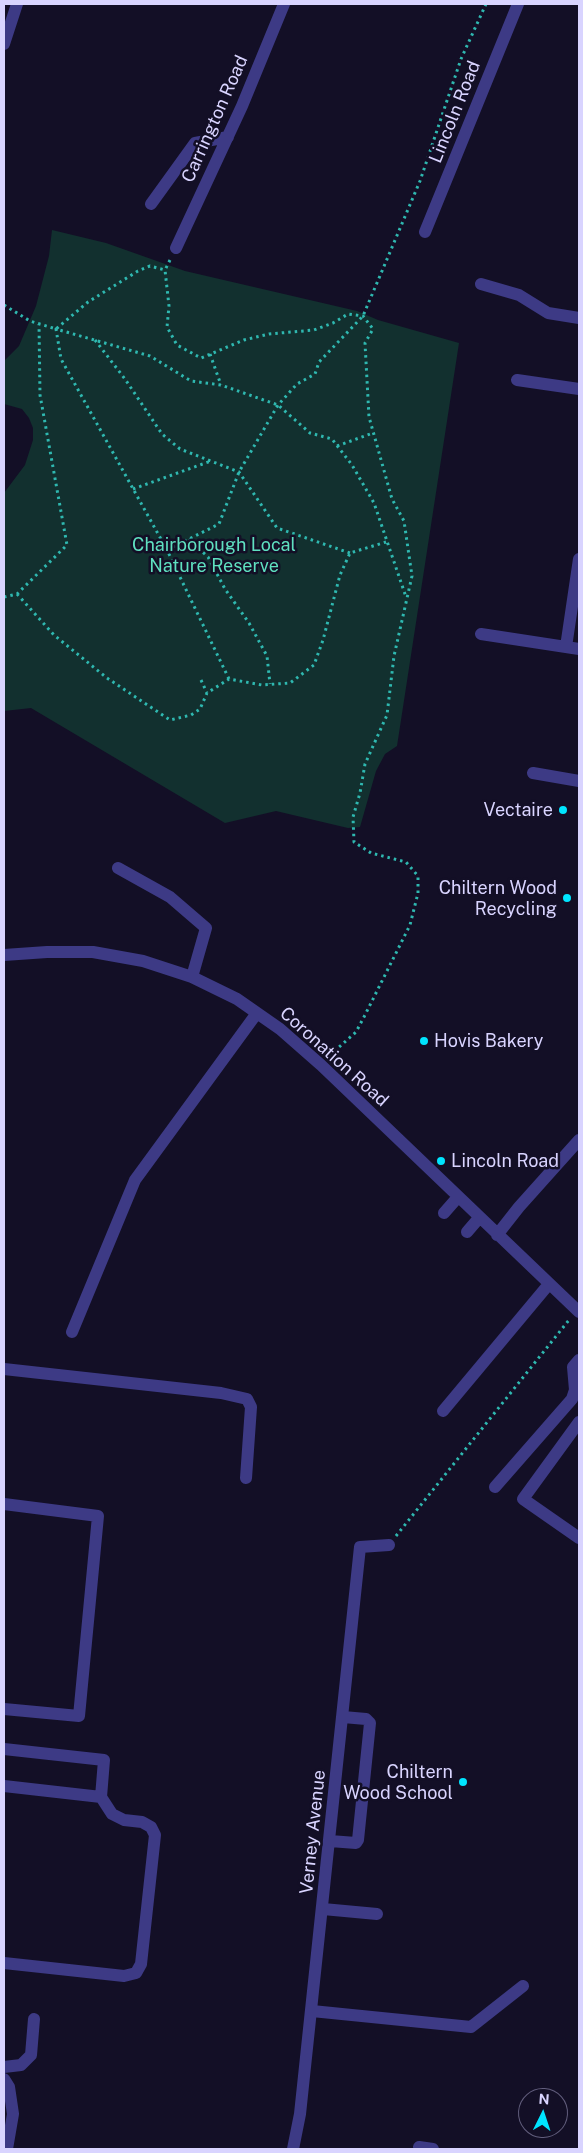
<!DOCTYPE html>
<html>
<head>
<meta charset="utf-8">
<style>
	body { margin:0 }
	#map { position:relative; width:583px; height:2153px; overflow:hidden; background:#130f26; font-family:"Public Sans",sans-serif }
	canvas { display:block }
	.frame { position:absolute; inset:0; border:5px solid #d9d4ff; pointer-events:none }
	.north { position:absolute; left:518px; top:2088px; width:50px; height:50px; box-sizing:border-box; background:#130f26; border:1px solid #625e7d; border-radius:50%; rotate:4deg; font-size:14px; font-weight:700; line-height:20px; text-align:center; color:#d9d4ff }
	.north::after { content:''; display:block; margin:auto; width:18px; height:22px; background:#00e5ff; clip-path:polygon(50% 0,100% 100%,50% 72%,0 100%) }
</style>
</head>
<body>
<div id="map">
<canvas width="583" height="2153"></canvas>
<div class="frame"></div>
<div class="north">N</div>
</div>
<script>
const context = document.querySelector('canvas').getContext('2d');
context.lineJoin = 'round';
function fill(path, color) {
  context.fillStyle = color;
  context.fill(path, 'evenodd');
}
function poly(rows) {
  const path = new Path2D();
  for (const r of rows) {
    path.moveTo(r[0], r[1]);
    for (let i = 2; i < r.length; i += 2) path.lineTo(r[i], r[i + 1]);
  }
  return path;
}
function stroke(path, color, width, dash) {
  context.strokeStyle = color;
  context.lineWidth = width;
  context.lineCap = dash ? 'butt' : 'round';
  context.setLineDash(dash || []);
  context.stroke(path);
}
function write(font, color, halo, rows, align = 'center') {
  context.font = font + ' "Public Sans",sans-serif';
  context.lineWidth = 5;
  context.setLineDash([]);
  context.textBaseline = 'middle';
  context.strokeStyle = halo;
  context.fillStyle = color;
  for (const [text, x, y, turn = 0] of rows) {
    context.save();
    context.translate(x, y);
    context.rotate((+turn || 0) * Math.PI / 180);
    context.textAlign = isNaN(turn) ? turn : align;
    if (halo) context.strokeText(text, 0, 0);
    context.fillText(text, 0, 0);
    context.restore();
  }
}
fill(poly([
	[52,230,106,243,185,271,357,311,378,320,459,343,397,746,385,754,376,771,360,827,348,828,276,811,225,823,31,708,4,711,4,493,25,465,33,440,33,428,29,418,22,409,4,404,4,361,19,346,36,306,49,256]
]), '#12302f');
stroke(poly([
	[170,260,165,270,169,306,167,327,177,345,201,358,244,340,269,334,314,330,333,323,348,314,363,316,373,329,365,343,369,417,392,499,404,521,412,576,394,656,387,715,365,764,360,793,353,817,354,842,371,853,406,862,418,876,418,893,410,925,365,1015,356,1032,329,1056],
	[4,305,30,321,56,329,88,302,138,271,150,266,165,270],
	[95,340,125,379,162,434,180,449,239,472,277,528,350,553],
	[210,354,221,385],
	[337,446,373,433],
	[133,489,211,461],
	[189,539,208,557,225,589,249,623,267,656,270,684],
	[167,550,219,524,239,472,278,405,297,384,315,374,319,362,363,316,420,181,461,59,486,4],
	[17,594,54,635,107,678,170,720,191,715,200,709,207,693,229,679,262,685,290,683,314,665,323,640,340,575,350,553,386,542],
	[4,597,17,594,67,545,40,395,39,324],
	[229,679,167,550,61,359,56,329,150,356,191,381,221,385,278,405,310,433,332,439,352,465,374,503,406,597],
	[201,680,207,693],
	[396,1536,569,1320]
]), '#2fb8b0', 3, [2.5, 4]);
stroke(poly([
	[4,44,17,4],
	[151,204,195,143,228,137],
	[425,232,518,4],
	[176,248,242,106,284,4],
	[481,284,519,295,548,313,579,318],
	[517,380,579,389],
	[481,634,579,649],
	[566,647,579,559],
	[533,773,579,781],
	[118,868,170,897,206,928,192,977],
	[4,955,47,952,93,952,143,961,192,977,237,999,280,1029,321,1065,579,1312],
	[444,1213,458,1197],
	[467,1232,479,1218],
	[497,1235,519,1207,579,1140],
	[72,1332,135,1180,257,1013],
	[4,1369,221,1393,247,1399,251,1407,246,1478],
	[443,1411,549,1284],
	[579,1422,523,1499,579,1538],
	[495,1487,572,1399,575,1390,573,1367,579,1360],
	[4,1504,98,1516,79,1716,4,1709],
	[4,1749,104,1760,101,1797,4,1786],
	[330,1841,356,1843,358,1840,370,1723,366,1719,343,1717],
	[323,1909,377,1914],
	[4,1963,124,1976,136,1973,141,1964,155,1835,151,1827,142,1822,124,1820,112,1814,101,1797],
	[312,2011,471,2027,523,1986],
	[4,2067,21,2065,31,2055,34,2019],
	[4,2079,9,2087,13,2114,7,2149],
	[419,2147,433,2149],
	[293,2149,300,2114,360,1547,389,1545]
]), '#3d3a85', 12);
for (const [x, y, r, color] of [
	[563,810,5,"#00e5ff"],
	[567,898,5,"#00e5ff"],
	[424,1041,5,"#00e5ff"],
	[441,1161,5,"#00e5ff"],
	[463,1782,5,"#00e5ff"]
]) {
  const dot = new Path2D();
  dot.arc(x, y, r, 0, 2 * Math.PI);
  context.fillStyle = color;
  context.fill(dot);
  stroke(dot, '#130f26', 2);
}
write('18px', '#d9d4ff', '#130f26', [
	["Lincoln Road",455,112,-68],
	["Carrington Road",215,119,-66],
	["Coronation Road",334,1057,42],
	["Verney Avenue",313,1832,-84]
]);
write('18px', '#5fe0c0', '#130f26', [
	["Chairborough Local",214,545],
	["Nature Reserve",214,566]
]);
write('18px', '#d9d4ff', '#130f26', [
	["Vectaire",553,810],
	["Chiltern Wood",557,888],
	["Recycling",557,909],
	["Hovis Bakery",434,1041,"left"],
	["Lincoln Road",451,1161,"left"],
	["Chiltern",453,1772],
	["Wood School",453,1793]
], 'right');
</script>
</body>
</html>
